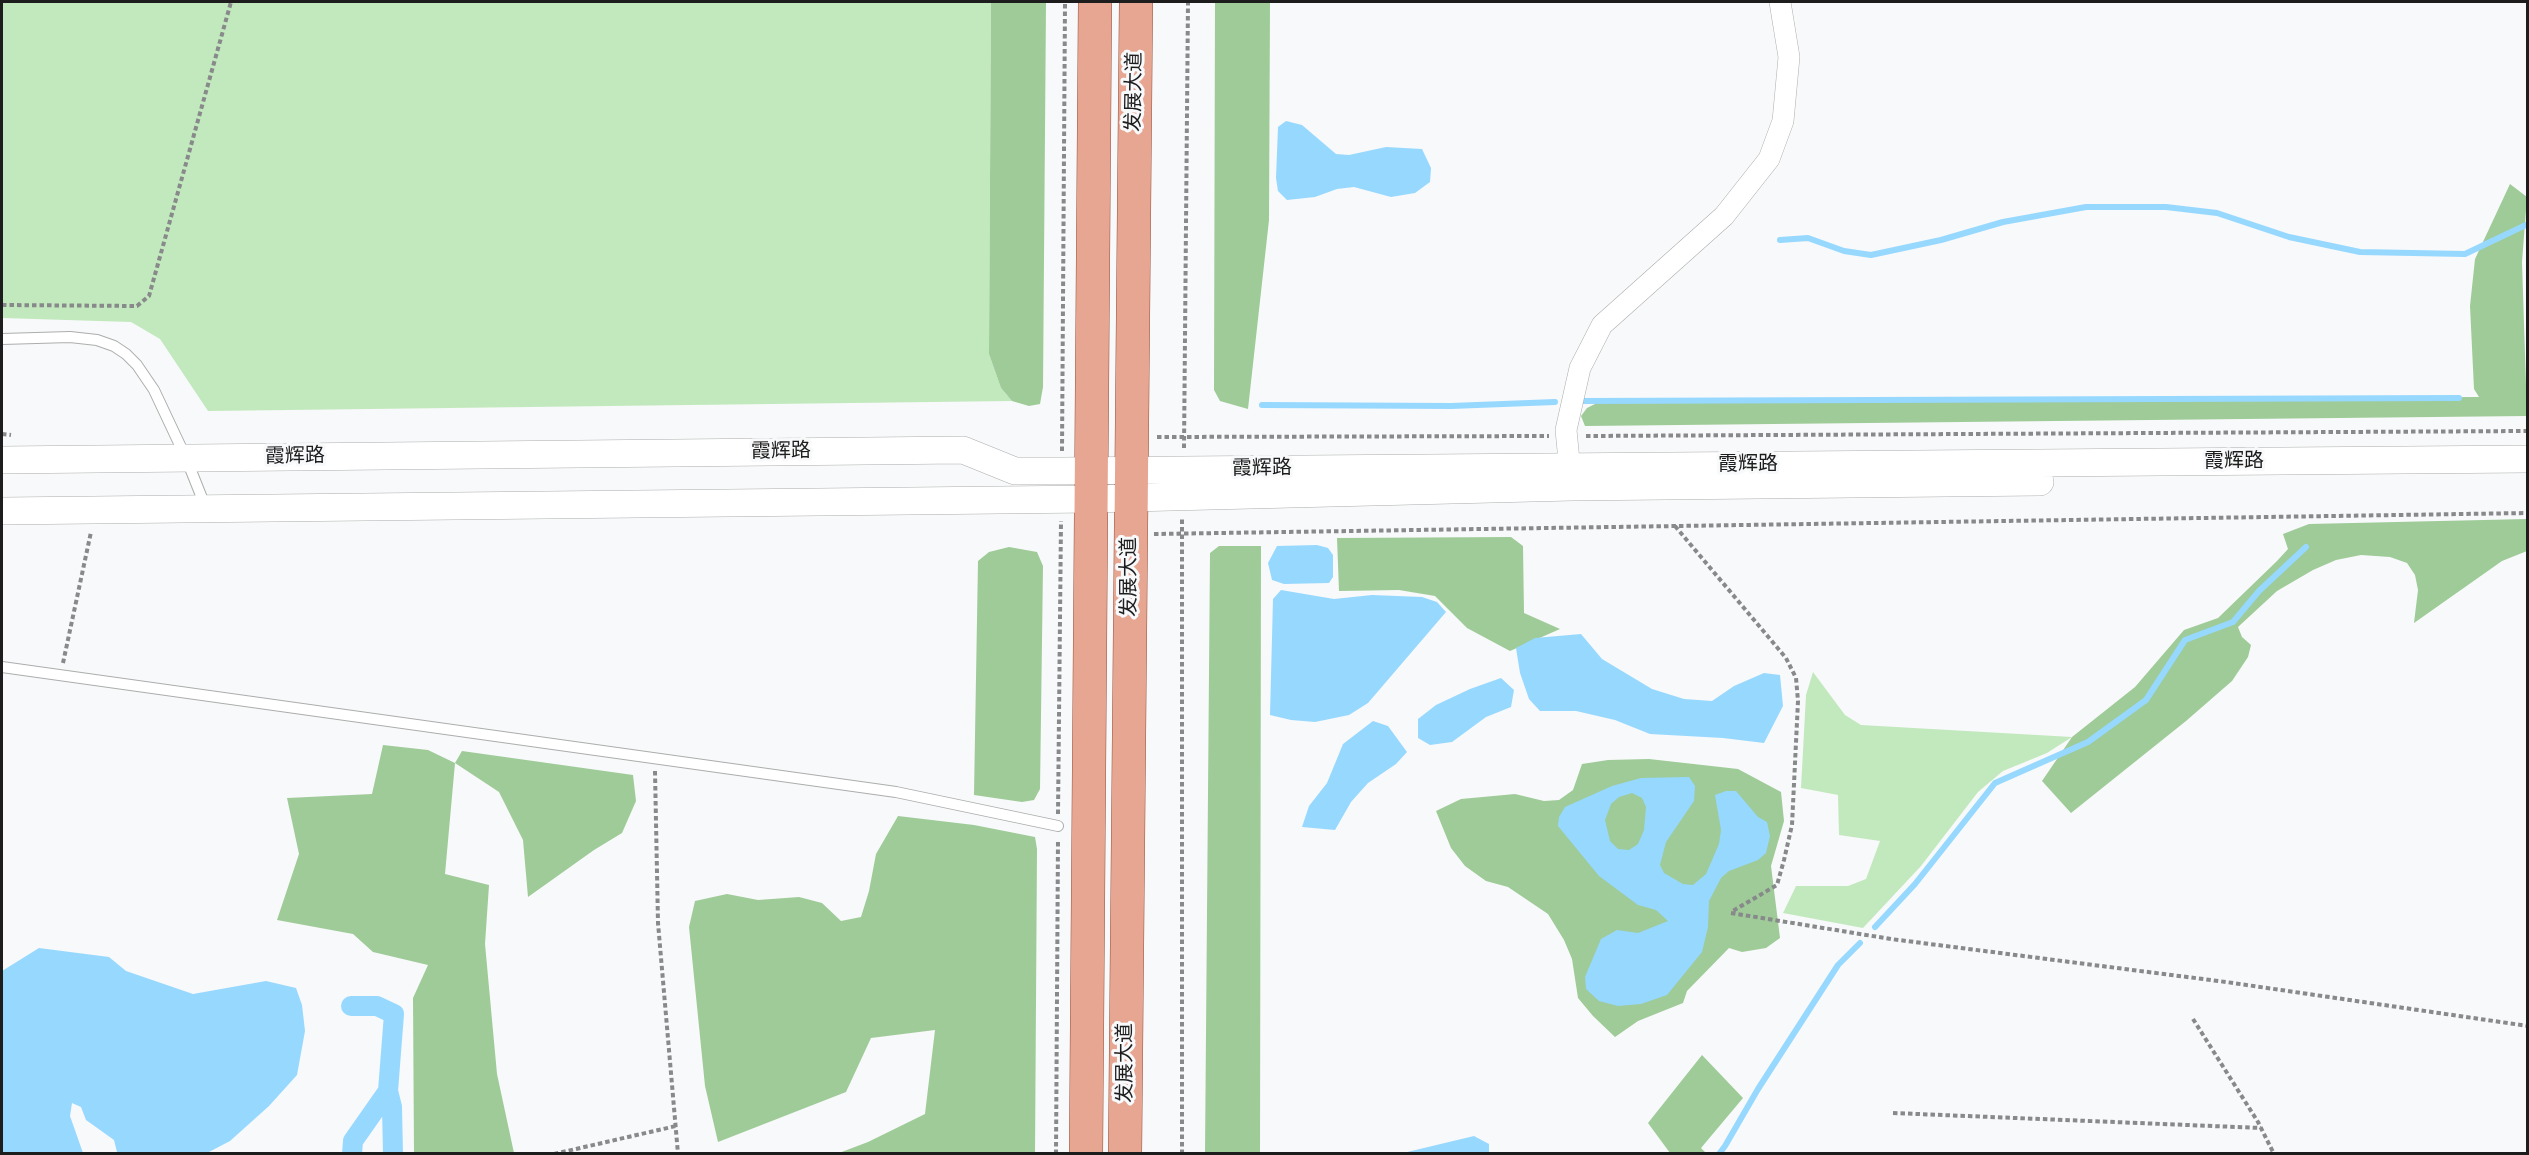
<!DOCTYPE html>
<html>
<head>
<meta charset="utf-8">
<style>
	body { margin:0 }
	#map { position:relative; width:2529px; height:1155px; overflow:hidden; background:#f8f9fa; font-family:Poppins,sans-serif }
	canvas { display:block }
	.frame { position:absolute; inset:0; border:3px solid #1d1d1e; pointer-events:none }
</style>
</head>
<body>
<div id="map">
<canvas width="2529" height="1155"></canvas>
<div class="frame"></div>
</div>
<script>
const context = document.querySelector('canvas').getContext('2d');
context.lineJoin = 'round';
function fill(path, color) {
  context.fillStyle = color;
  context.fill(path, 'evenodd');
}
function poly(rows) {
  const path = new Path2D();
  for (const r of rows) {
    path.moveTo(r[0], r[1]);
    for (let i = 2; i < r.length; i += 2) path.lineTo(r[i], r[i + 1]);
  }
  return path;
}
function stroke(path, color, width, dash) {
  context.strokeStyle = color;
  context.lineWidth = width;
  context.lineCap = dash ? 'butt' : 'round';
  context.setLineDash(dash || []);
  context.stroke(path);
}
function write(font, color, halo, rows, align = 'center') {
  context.font = font + ' Poppins,"Noto Sans SC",sans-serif';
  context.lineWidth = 6;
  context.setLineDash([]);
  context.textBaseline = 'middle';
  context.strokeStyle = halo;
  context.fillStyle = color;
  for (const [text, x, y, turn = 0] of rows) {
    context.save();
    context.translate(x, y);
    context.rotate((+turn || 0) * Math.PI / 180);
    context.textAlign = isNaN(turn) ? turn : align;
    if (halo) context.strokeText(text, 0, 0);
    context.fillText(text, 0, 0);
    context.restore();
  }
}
fill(poly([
	[2,2,991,2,989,354,1001,388,1012,401,208,411,160,339,131,322,2,318],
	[1813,672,1845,715,1861,725,2072,737,2047,753,2003,771,1978,792,1921,866,1863,928,1783,913,1796,886,1848,886,1866,879,1880,841,1839,835,1838,795,1801,788,1806,695]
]), '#c2e9bd');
fill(poly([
	[991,2,1046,2,1043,387,1040,404,1029,406,1012,401,1001,388,989,354],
	[1215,2,1270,2,1269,220,1248,409,1220,401,1214,390],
	[2510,184,2527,197,2522,262,2527,416,1585,426,1581,416,1587,408,1601,401,2479,397,2474,389,2470,306,2475,259],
	[2527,519,2527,551,2502,561,2414,623,2418,590,2415,575,2407,563,2390,557,2361,555,2336,560,2313,570,2277,591,2238,627,2242,637,2251,645,2248,657,2232,681,2186,721,2071,813,2042,781,2072,737,2135,687,2184,630,2218,618,2277,561,2288,549,2283,534,2309,524],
	[1511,537,1523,546,1524,613,1560,629,1510,651,1467,628,1435,596,1399,590,1339,591,1337,538],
	[1219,546,1261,546,1260,1153,1205,1153,1210,553],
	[1009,547,1037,552,1043,566,1040,789,1034,800,1022,802,974,795,978,561,989,552],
	[383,745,428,750,455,763,462,751,633,775,636,801,622,833,594,850,528,897,523,840,499,792,455,763,445,874,489,885,485,944,497,1074,514,1153,414,1153,413,998,428,965,373,952,353,934,277,920,299,854,287,798,372,794],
	[1649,759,1738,769,1781,792,1784,821,1771,866,1780,938,1766,948,1742,952,1729,948,1687,991,1683,1003,1638,1021,1615,1037,1593,1016,1578,998,1572,959,1564,940,1548,914,1508,887,1486,881,1465,866,1451,848,1436,811,1461,799,1515,794,1544,801,1559,800,1573,790,1582,764,1608,760],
	[898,816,974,825,1035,837,1037,849,1035,1153,839,1153,868,1142,925,1114,935,1030,871,1038,846,1092,718,1142,705,1086,689,927,695,901,727,894,758,900,799,897,822,903,841,921,861,917,869,891,876,854],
	[1702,1055,1743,1098,1701,1148,1706,1153,1670,1153,1648,1123]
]), '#9ecb98');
fill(poly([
	[1286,121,1302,125,1336,154,1349,155,1386,147,1422,149,1431,168,1430,182,1415,193,1391,197,1354,187,1337,189,1315,197,1287,200,1278,191,1276,178,1278,127],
	[1317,545,1328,548,1333,555,1333,577,1329,583,1284,584,1272,580,1268,563,1277,546],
	[1281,590,1334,599,1372,595,1422,597,1437,602,1446,612,1368,703,1349,715,1315,722,1291,720,1270,715,1273,599],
	[1581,634,1602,659,1652,689,1684,699,1712,701,1734,686,1764,673,1780,675,1783,706,1764,743,1723,738,1650,734,1615,720,1576,711,1540,711,1529,699,1520,673,1516,648,1535,638],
	[1501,678,1514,690,1511,707,1486,717,1452,742,1430,745,1418,738,1418,719,1436,705,1470,689],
	[1373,721,1388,726,1407,752,1396,764,1368,783,1351,802,1335,830,1302,827,1309,806,1327,783,1343,744],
	[1689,777,1695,786,1694,801,1666,842,1660,865,1664,873,1683,884,1693,885,1706,874,1719,844,1721,830,1715,795,1726,791,1736,791,1758,817,1767,822,1770,836,1766,853,1758,860,1729,871,1721,878,1709,901,1708,927,1702,952,1667,995,1641,1004,1618,1006,1599,1001,1586,989,1585,977,1601,939,1617,930,1638,933,1668,921,1656,910,1638,905,1599,876,1558,826,1559,817,1565,807,1612,786,1641,778],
	[1632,793,1642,798,1646,807,1644,830,1638,844,1629,850,1618,849,1610,841,1605,820,1611,804,1619,797],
	[39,948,109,957,126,971,193,994,266,981,296,988,302,1005,305,1031,297,1075,269,1106,230,1141,207,1153,117,1152,114,1140,86,1120,81,1107,72,1103,70,1116,83,1153,2,1153,2,971],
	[1474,1136,1489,1144,1489,1153,1403,1153]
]), '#97d8ff');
stroke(poly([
	[1780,240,1808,238,1844,251,1871,255,1941,240,2003,222,2086,207,2166,207,2217,213,2289,237,2360,252,2465,254,2528,224],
	[1581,401,2459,398],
	[1262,405,1451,406,1555,402],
	[1875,927,1915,884,1995,783,2088,742,2146,700,2185,640,2233,622,2259,591,2306,547],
	[1719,1154,1725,1146,1758,1089,1838,965,1860,943]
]), '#97d8ff', 6);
stroke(poly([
	[351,1006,377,1006,394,1014,388,1091,392,1107,393,1154],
	[352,1154,353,1141,388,1091]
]), '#97d8ff', 20);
const service = poly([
	[2,339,70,337,97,340,114,346,126,354,137,365,154,390,186,458,206,508],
	[2,667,896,792,1058,826]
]);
const minor = poly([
	[1571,481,1566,430,1580,368,1602,325,1724,216,1769,159,1783,121,1789,57,1780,2]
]);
const tertiary = poly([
	[2,460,963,450,1015,471,1061,471,2528,459],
	[2,511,1091,499,1572,487,2040,482]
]);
const primary = poly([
	[1086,1154,1095,2],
	[1125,1154,1136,2]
]);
stroke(service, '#acadad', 12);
stroke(minor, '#acadad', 22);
stroke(tertiary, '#acadad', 28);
stroke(primary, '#95503a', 34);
stroke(poly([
	[2,305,137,306,149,296,231,2],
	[2,434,11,435],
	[1586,436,2528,431],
	[1157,437,1549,436],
	[1184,448,1188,2],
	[1062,451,1065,2],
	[1675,526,1786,658,1796,678,1798,701,1792,825,1784,860,1777,885,1731,912],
	[1154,534,2528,513],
	[63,663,91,532],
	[655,771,658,923,678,1154],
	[1058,814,1061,521],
	[1731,913,1891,939,2226,982,2528,1026],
	[2193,1019,2258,1122,2274,1154],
	[1893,1113,2261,1128],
	[554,1154,676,1126],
	[1056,1154,1058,839],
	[1182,1154,1182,518]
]), '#88898a', 4, [4.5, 3]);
stroke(service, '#fff', 10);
stroke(minor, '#fff', 21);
stroke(tertiary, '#fff', 27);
stroke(primary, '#e6a692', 33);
write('20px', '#1d1d1e', '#f8f9fa', [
	["发展大道",1135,92,-89],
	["霞辉路",781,452,-1],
	["霞辉路",295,457,-1],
	["霞辉路",2234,462],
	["霞辉路",1748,465],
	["霞辉路",1262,469,-1],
	["发展大道",1130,577,-90],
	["发展大道",1126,1063,-90]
]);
</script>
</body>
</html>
